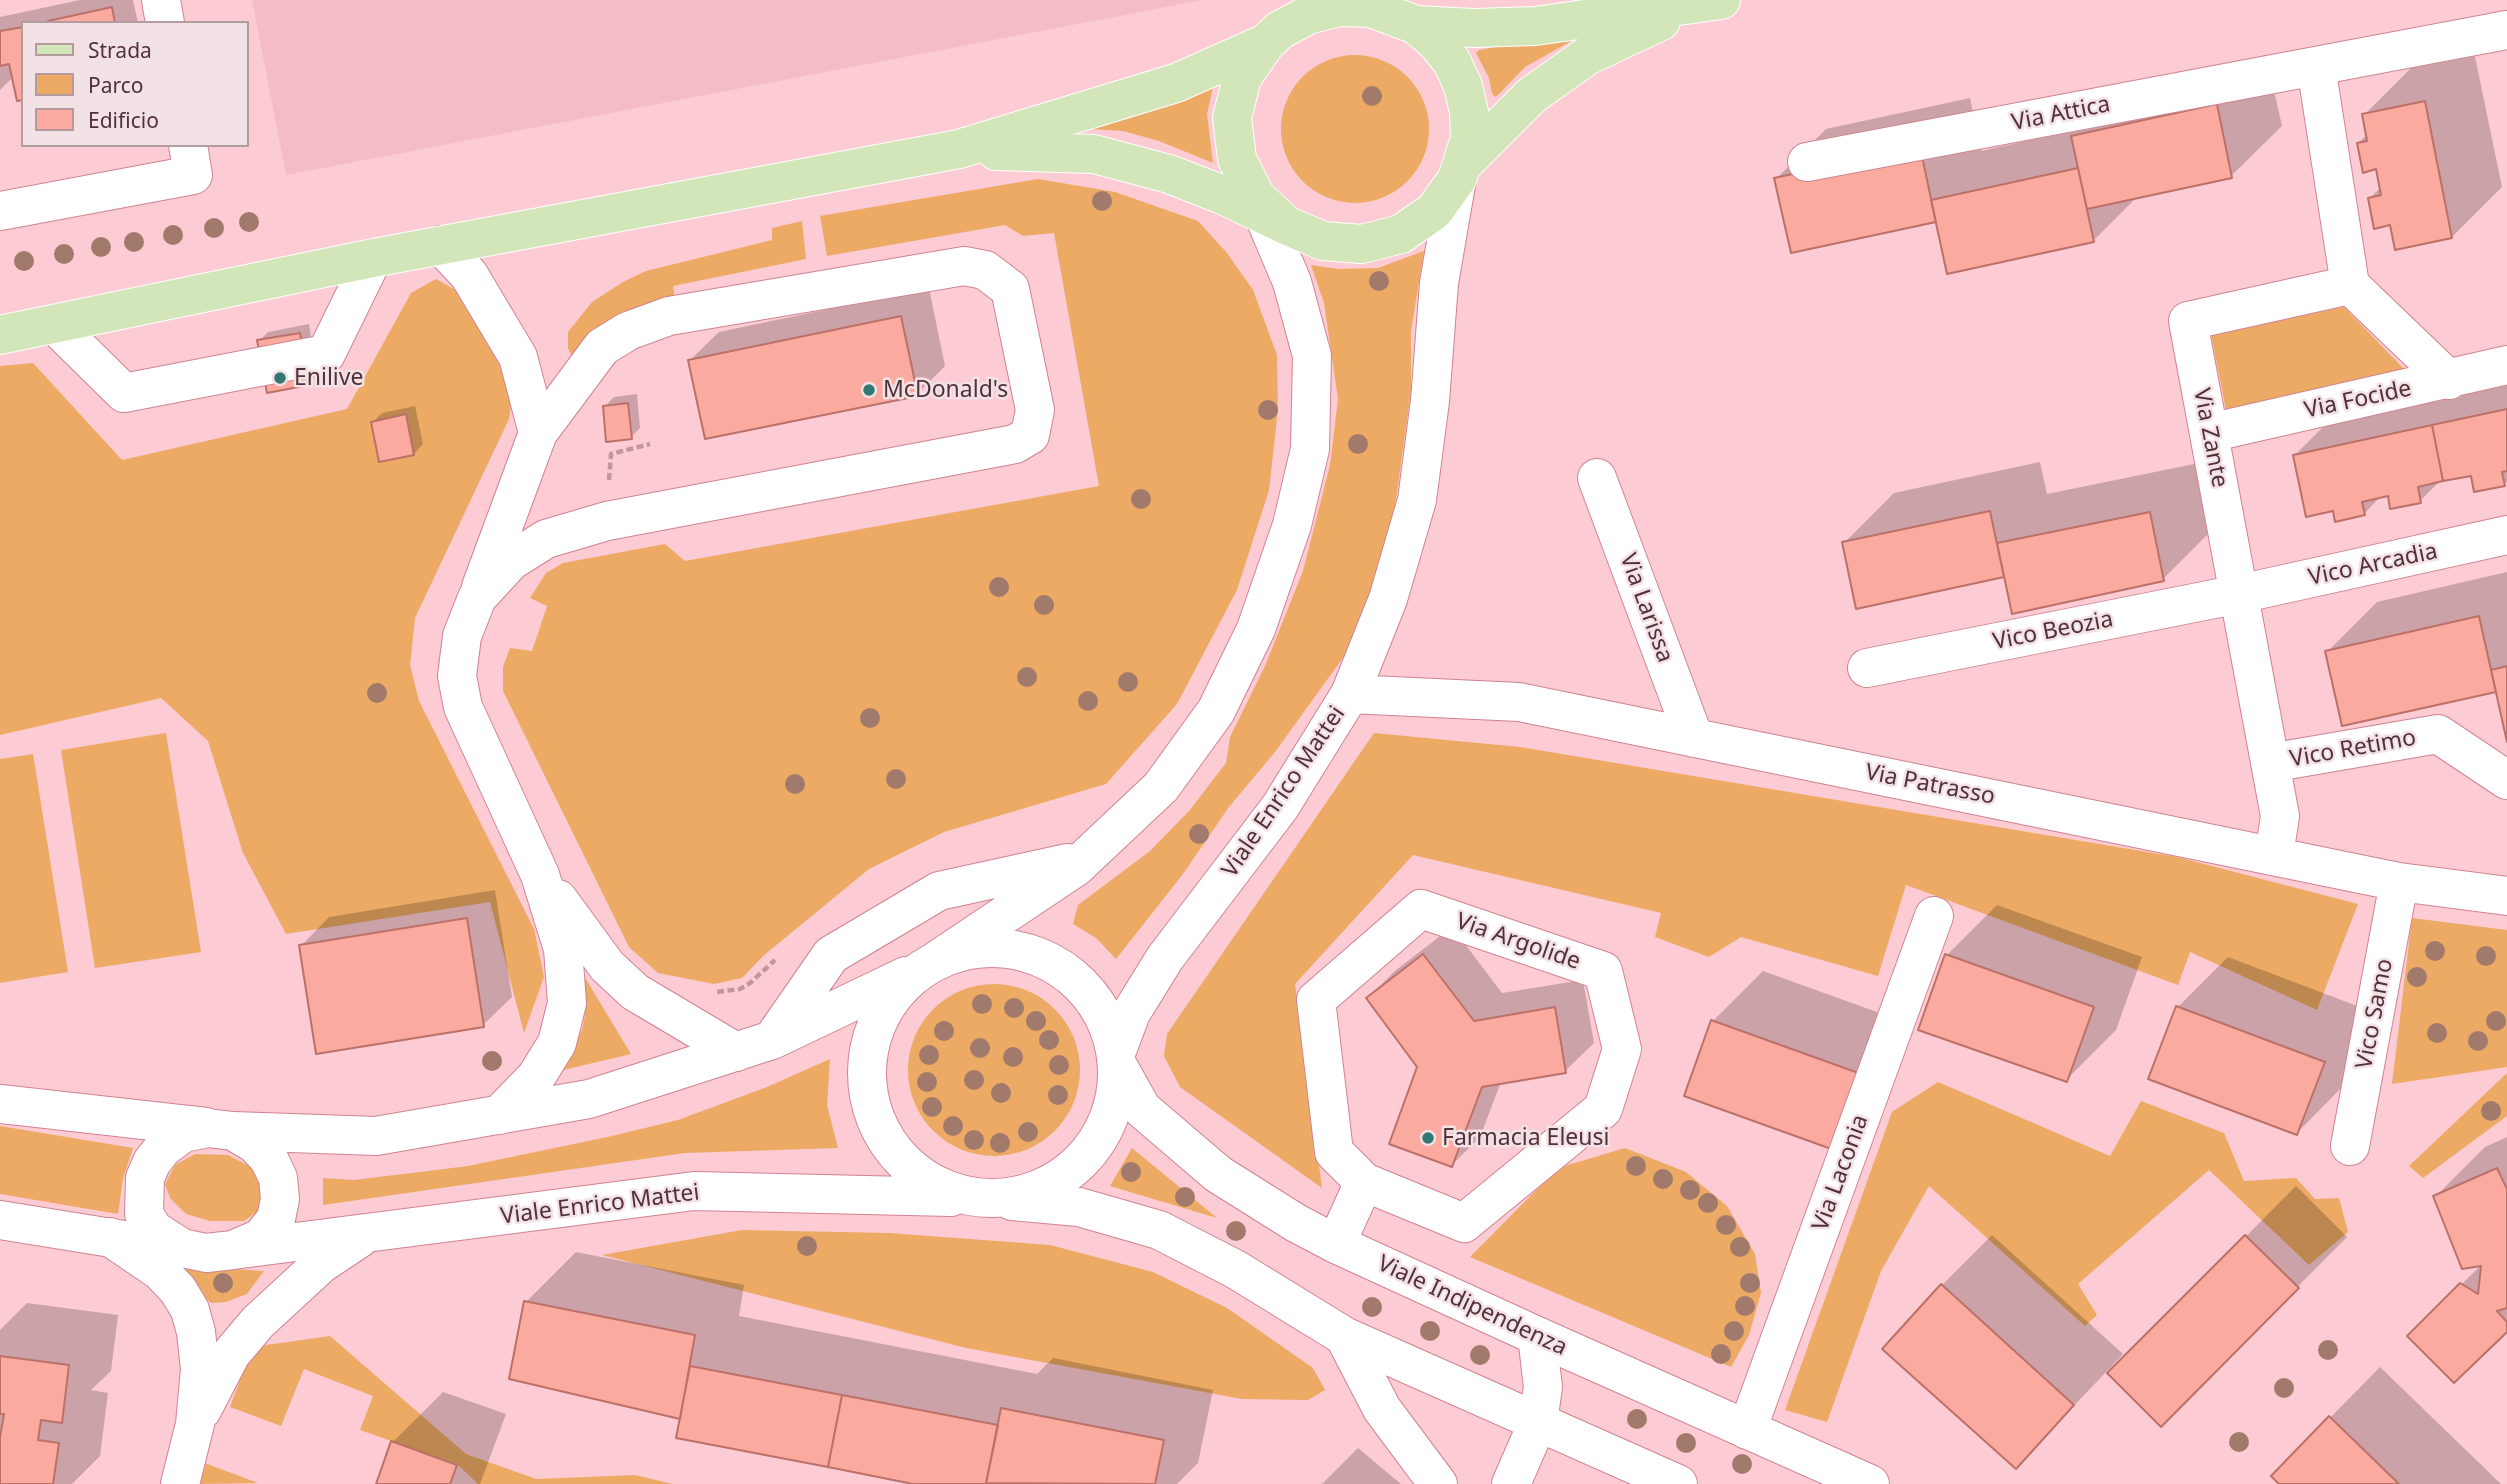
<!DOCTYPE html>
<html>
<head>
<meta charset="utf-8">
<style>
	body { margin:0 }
	#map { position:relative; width:2507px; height:1484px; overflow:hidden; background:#fdcbd3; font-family:"Noto Sans",sans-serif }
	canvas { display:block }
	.legend { position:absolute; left:21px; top:21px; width:228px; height:126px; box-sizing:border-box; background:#f3e2e5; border:2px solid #b39ba0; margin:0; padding:9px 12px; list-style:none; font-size:21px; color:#523138 }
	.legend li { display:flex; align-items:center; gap:14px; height:35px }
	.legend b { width:35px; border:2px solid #b39ba0 }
</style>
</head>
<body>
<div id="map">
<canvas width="2507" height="1484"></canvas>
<ul class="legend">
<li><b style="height:9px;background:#d3e6b9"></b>Strada</li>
<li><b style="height:19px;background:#ecaa64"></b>Parco</li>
<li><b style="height:19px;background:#fbaaa0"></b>Edificio</li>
</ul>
</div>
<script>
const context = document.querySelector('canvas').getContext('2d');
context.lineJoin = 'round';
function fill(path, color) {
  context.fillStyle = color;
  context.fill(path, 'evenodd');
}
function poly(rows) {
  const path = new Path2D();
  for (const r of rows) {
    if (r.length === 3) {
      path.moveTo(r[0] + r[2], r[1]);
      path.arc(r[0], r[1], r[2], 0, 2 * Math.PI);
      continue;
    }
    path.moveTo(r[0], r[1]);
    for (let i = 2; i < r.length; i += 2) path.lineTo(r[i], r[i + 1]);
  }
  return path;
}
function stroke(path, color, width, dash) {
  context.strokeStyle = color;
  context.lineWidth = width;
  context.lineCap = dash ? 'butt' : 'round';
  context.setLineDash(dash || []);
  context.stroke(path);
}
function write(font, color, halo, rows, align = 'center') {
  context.font = font + ' "Noto Sans",sans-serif';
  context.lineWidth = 5;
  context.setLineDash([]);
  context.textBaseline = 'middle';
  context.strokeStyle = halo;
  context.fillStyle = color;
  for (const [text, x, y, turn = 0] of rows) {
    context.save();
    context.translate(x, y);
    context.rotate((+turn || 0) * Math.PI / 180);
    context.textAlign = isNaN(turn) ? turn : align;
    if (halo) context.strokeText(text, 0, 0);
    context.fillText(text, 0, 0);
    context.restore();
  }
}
fill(poly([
	[252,0,1203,0,286,175]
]), '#f3bcc6');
fill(poly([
	[1589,31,1525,67,1499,94,1495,97,1492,93,1489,78,1476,53,1479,50],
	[1355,129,74],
	[1215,78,1207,114,1213,163,1159,141,1123,131,1074,128],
	[1038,179,1115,192,1198,221,1227,253,1253,290,1277,355,1278,409,1269,490,1237,590,1177,704,1106,784,944,832,869,869,763,956,742,978,714,984,658,973,629,947,503,691,503,667,510,648,532,651,547,606,530,598,546,573,563,563,665,544,685,561,1099,486,1054,233,1023,236,1005,225,827,256,820,216],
	[802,221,806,259,673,286,675,299,572,358,568,348,568,332,592,302,623,282,646,271,772,240,772,228],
	[1424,251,1411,331,1411,391,1389,549,1345,655,1275,752,1229,807,1183,874,1116,959,1096,938,1073,924,1078,905,1150,851,1189,811,1226,763,1230,737,1265,666,1303,571,1330,465,1338,399,1324,303,1311,265,1338,269,1378,268],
	[436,279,463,294,513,391,509,419,415,618,410,665,419,701,534,929,544,977,524,1033,490,902,286,934,243,853,208,741,161,698,0,735,0,366,33,363,122,460,347,409,411,293],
	[2344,307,2405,370,2226,410,2211,334],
	[166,733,201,952,95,968,61,750],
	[1374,733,1520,747,2177,857,2358,904,2317,1010,2190,952,2178,985,1906,885,1878,976,1741,937,1709,957,1655,937,1661,913,1413,855,1295,984,1322,1188,1180,1087,1164,1056,1167,1034],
	[33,754,68,972,0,983,0,759],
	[2412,918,2507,930,2507,1067,2392,1084],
	[584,976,631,1054,559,1071,582,1030,585,1015],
	[994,1070,86],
	[830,1059,827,1105,838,1148,685,1153,323,1205,323,1178,354,1180,468,1166,612,1136,678,1120,767,1087],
	[2507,1073,2507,1116,2423,1178,2409,1166],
	[1938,1082,2110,1156,2141,1101,2224,1133,2244,1181,2296,1178,2315,1199,2339,1198,2348,1232,2309,1265,2209,1170,2078,1284,2097,1315,2085,1326,1929,1186,1881,1271,1827,1422,1785,1410,1892,1112],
	[0,1126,133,1148,123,1179,118,1214,0,1194],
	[1132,1148,1217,1218,1110,1186],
	[1625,1148,1686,1172,1727,1206,1755,1254,1761,1293,1749,1335,1731,1367,1470,1257,1558,1168],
	[195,1154,228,1155,255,1169,269,1190,261,1209,244,1221,210,1221,186,1214,170,1198,165,1184,175,1165],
	[742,1230,889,1233,1050,1245,1153,1272,1227,1308,1313,1368,1325,1390,1308,1400,1242,1399,966,1348,602,1255],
	[185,1266,264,1271,247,1294,226,1302,211,1303,187,1280],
	[330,1336,466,1454,536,1479,635,1475,673,1484,478,1484,457,1464,360,1430,373,1396,304,1369,281,1426,230,1407,252,1347],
	[202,1462,258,1483,197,1484]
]), '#ecaa64');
fill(poly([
	[80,0,133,0,138,23,23,23,23,98,14,76,0,90,0,17],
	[2474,52,2502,187,2452,237,2392,223,2370,198,2381,187,2377,167,2358,143,2368,134,2364,115,2414,65],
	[2266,55,2282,126,2231,176,2138,196,2093,241,1937,220,1776,179,1826,129,1970,98,1981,151,2080,129,2124,86],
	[929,288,945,366,917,394,690,360,719,332],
	[309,324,317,375,308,384,259,341,268,332],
	[2507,370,2507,482,2504,484,2472,474,2441,480,2420,501,2389,494,2382,495,2364,514,2334,509,2295,455,2345,405],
	[637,394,640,428,631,437,604,407,614,397],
	[415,406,423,444,414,454,373,422,382,413],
	[2040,462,2047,494,2199,463,2213,529,2163,579,2006,575,1857,606,1844,543,1894,493],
	[2507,572,2507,734,2497,690,2327,652,2377,602],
	[495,890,512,997,483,1025,301,946,329,917],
	[1997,905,2142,957,2116,1030,2066,1080,1947,955],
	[1452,927,1502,993,1583,980,1594,1043,1565,1071,1501,1082,1480,1137,1452,1165,1419,1067,1368,998,1396,970],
	[2228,957,2373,1012,2347,1082,2297,1133,2178,1007],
	[1763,971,1913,1025,1887,1099,1713,1021],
	[2507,1137,2507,1330,2410,1336,2482,1264,2435,1197,2485,1147],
	[2296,1186,2347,1237,2161,1424,2110,1373],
	[1992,1235,2123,1354,2016,1467,1942,1285],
	[576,1252,744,1285,739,1316,1037,1374,1053,1358,1213,1390,1198,1463,1177,1484,922,1484,682,1417,526,1302],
	[27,1303,118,1315,111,1371,91,1390,108,1393,100,1456,72,1484,0,1484,0,1330],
	[2380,1367,2501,1484,2281,1484,2273,1476],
	[443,1392,506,1414,480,1484,378,1484,393,1442],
	[1358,1448,1401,1484,1322,1484]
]), '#0003');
const building = poly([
	[112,7,115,23,49,23,48,21,112,7],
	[23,27,23,100,17,101,9,64,0,66,0,31,23,27],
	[2425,101,2452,238,2395,250,2390,225,2374,229,2368,198,2381,195,2376,169,2363,173,2357,143,2367,141,2362,114,2425,101],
	[2217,104,2232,178,2087,209,2071,136,2217,104],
	[1920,147,1936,222,1791,253,1774,178,1920,147],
	[2078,168,2094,242,1947,274,1931,200,2078,168],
	[901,316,918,396,705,439,688,360,901,316],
	[300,333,309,385,267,393,257,340,300,333],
	[628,403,632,439,606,442,603,406,628,403],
	[2507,409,2507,471,2502,472,2505,486,2474,492,2471,476,2443,481,2432,425,2507,409],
	[406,414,414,455,379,462,371,422,406,414],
	[2432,425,2443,481,2418,487,2421,503,2390,509,2388,496,2362,502,2365,515,2335,522,2333,511,2306,517,2293,455,2432,425],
	[1990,511,2004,577,1856,609,1842,542,1990,511],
	[2150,512,2164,581,2012,614,1997,543,2150,512],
	[2479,616,2496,692,2342,726,2325,651,2479,616],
	[2507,666,2507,742,2491,670,2507,666],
	[467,918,484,1027,316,1054,299,945,467,918],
	[1423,954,1474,1021,1555,1007,1566,1073,1482,1087,1452,1167,1389,1144,1417,1067,1366,998,1423,954],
	[1945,954,2094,1007,2067,1082,1918,1030,1945,954],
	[2176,1006,2325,1062,2297,1135,2148,1079,2176,1006],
	[1711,1020,1864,1075,1837,1151,1684,1096,1711,1020],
	[2497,1168,2507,1189,2507,1308,2497,1311,2507,1322,2507,1332,2454,1383,2407,1336,2460,1283,2478,1294,2481,1266,2462,1269,2433,1196,2497,1168],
	[2245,1235,2299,1288,2161,1427,2107,1373,2245,1235],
	[1941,1284,2074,1405,2016,1469,1882,1349,1941,1284],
	[524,1301,695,1335,680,1419,509,1379,524,1301],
	[0,1356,69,1365,62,1423,41,1420,38,1440,59,1443,53,1484,0,1484,0,1437,4,1414,0,1414,0,1356],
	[690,1366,842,1395,828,1467,676,1438,690,1366],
	[842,1395,998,1425,986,1484,913,1484,828,1467,842,1395],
	[1001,1408,1164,1440,1155,1484,986,1483,1001,1408],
	[2329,1416,2399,1484,2279,1484,2271,1476,2329,1416],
	[391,1441,457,1465,450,1484,376,1484,391,1441]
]);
fill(building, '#fbaaa0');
stroke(building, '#bc7168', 2);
const minor = poly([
	[161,0,165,23],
	[2316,66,2350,285],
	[1807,162,2507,30],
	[0,211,193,175,188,145],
	[441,245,469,275,518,357,538,433,481,587],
	[55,325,124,393,326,354,373,258],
	[2209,433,2507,365],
	[1597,478,1694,738],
	[1867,668,2239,594,2507,535],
	[1350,694,1519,702,2399,882,2507,896],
	[2270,763,2438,734,2507,780],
	[2274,855,2280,816,2188,321,2350,285,2449,380],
	[558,899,607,966,635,992,736,1052],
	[992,1073,125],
	[937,960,1076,867,1161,787,1216,711,1256,629,1292,525,1310,449,1312,356,1292,282,1256,197],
	[772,1040,831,955,939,891,1067,863],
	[1116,1053,1131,1013,1165,958,1280,807,1350,694,1388,599,1417,500,1430,401,1439,283,1457,179],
	[1118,1066,1142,1109,1218,1174,1296,1223,1336,1244,1537,1336,1870,1484],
	[0,1104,206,1127],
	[499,1115,536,1077,557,1043,567,1003,563,949,540,875,463,707,457,676,462,636,477,598,511,561,546,539,607,521,1015,444,1030,435,1035,410,1010,289,985,270,964,266,669,316,628,331,602,347,538,433],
	[208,1128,233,1131,255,1144,269,1159,278,1178,280,1199,276,1219,261,1238,233,1250,206,1253,182,1248,154,1230,144,1214,145,1178,152,1162,163,1148,183,1133,208,1128],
	[233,1131,376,1136,589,1099,772,1040,906,976],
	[2350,1146,2399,882],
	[1012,1201,1079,1207,1159,1230,1235,1269,1344,1336,1678,1484],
	[0,1220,136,1242],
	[110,1237,160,1271,178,1290,190,1310,196,1332,200,1369,195,1424,180,1484],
	[1336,1244,1364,1182,1464,1223,1603,1109,1622,1049,1603,971,1421,909,1316,1000,1334,1152,1364,1182],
	[233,1250,694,1191,951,1197],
	[1344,1336,1382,1409,1438,1484],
	[202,1410,231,1354,258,1322,321,1264,360,1238],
	[1747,1430,1934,916],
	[1511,1484,1538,1422,1543,1387,1537,1336]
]);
const major = poly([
	[1416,25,1474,28,1535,26,1721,0],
	[996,151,1094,154,1169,174,1223,195,1286,225,1323,241,1362,244,1401,234,1434,211,1457,179,1470,138,1469,112,1463,86,1452,62,1436,42,1416,25,1371,8,1339,7,1308,15,1280,30,1266,43,1242,78,1232,118,1237,159,1256,197,1286,225],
	[1464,163,1532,95,1587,56,1661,21],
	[0,335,373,258,959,149,1176,83,1266,43]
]);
stroke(minor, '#d08392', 40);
stroke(major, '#fff', 40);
stroke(poly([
	[609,480,611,454,650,444],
	[717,992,740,989,750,983,775,960]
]), '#c2969e', 4.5, [7, 3.5]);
stroke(minor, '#fff', 38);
stroke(major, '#d3e6b9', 38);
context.fillStyle = '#a17a6c';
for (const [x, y] of [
	[1372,96],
	[1102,201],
	[249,222],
	[214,228],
	[173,235],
	[134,242],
	[101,247],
	[64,254],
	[24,261],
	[1379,281],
	[1268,410],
	[1358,444],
	[1141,499],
	[999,587],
	[1044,605],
	[1027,677],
	[1128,682],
	[377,693],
	[1088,701],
	[870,718],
	[896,779],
	[795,784],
	[1199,834],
	[2435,951],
	[2486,956],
	[2417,977],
	[982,1004],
	[1014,1008],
	[1036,1021],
	[2496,1021],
	[944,1031],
	[2437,1033],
	[1049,1040],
	[2478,1041],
	[980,1048],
	[929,1055],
	[1013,1057],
	[492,1061],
	[1059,1065],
	[974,1080],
	[927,1082],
	[1001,1093],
	[1058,1095],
	[932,1107],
	[2491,1111],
	[953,1126],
	[1028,1132],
	[974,1140],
	[1000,1143],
	[1636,1166],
	[1131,1172],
	[1663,1179],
	[1690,1190],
	[1185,1197],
	[1708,1203],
	[1726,1225],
	[1236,1231],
	[807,1246],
	[1740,1247],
	[223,1283],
	[1750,1283],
	[1745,1306],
	[1372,1307],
	[1430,1331],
	[1734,1331],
	[2328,1350],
	[1721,1354],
	[1480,1355],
	[2284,1388],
	[1637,1419],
	[2239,1442],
	[1686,1443],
	[1742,1464]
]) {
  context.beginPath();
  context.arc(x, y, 10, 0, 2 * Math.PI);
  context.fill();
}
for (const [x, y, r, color] of [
	[280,378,7,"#327973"],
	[869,390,7,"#327973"],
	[1428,1138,7,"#327973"]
]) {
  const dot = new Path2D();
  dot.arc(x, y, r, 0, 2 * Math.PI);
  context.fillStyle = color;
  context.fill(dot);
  stroke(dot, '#f3e2e5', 2.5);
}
write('23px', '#523138', '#f3e2e5', [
	["Via Attica",2061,114,-11],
	["Via Focide",2358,400,-12],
	["Via Zante",2210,438,79],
	["Vico Arcadia",2373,565,-12],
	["Via Larissa",1646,608,70],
	["Vico Beozia",2053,631,-11],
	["Vico Retimo",2353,749,-10],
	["Via Patrasso",1930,785,11],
	["Viale Enrico Mattei",1284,792,-56],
	["Via Argolide",1518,942,19],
	["Vico Samo",2375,1014,-79],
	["Via Laconia",1841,1173,-70],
	["Viale Enrico Mattei",600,1205,-7],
	["Viale Indipendenza",1472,1306,25]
]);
write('23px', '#523138', '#f3e2e5', [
	["Enilive",294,378],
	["McDonald's",883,390],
	["Farmacia Eleusi",1442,1138]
], 'left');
</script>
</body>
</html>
